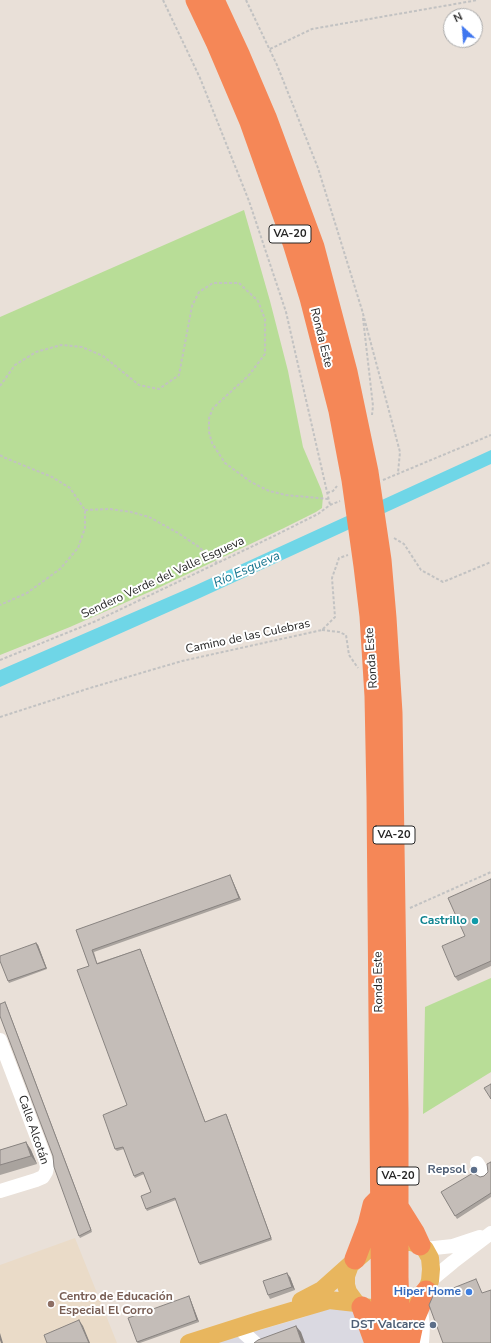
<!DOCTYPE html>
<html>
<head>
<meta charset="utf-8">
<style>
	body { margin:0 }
	#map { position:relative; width:491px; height:1343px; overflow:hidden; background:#e9e0d8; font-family:"Nunito Sans",sans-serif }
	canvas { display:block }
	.north { position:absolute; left:443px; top:8px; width:40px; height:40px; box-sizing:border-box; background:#fff; border:1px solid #a8a8a8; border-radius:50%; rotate:334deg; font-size:11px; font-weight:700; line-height:16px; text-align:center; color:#262626 }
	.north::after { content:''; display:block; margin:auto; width:14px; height:18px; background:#3f76ef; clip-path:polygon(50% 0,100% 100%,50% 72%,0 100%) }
</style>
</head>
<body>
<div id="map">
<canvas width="491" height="1343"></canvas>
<div class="north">N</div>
</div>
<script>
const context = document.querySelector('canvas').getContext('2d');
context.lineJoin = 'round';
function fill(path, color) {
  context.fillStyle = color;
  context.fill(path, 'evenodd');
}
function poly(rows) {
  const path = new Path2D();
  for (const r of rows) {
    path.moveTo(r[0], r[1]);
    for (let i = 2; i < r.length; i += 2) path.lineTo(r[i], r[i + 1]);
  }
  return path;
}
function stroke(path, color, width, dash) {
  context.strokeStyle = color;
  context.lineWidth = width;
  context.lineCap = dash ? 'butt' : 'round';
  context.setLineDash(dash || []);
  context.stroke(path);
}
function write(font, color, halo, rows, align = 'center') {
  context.font = font + ' "Nunito Sans",sans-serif';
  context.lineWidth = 4;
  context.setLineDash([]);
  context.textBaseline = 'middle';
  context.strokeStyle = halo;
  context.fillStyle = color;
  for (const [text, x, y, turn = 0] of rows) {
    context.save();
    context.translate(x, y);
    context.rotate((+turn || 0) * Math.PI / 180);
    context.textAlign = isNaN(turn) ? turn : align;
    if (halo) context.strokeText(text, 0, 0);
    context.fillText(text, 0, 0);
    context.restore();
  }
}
fill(poly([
	[330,1303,356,1313,370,1343,215,1343,305,1317,321,1309]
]), '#dad9e1');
fill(poly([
	[75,1238,117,1343,0,1343,0,1265]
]), '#eadbc8');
fill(poly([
	[244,210,270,301,288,371,303,447,321,489,323,496,322,508,316,512,284,528,156,589,70,627,0,655,0,317],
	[491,978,491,1072,423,1114,425,1007]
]), '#b8dd97');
fill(poly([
	[491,450,491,464,200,598,0,687,0,670,194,586]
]), '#6fd6e7');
stroke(poly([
	[163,0,200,78,249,201,286,312,330,505],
	[246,0,277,65,318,168,362,310,400,452,398,473],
	[270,49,312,29,478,0],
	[363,318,373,406,372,415],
	[0,386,15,365,36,352,61,345,82,347,103,356,139,385,159,389,179,375,192,306,199,292,213,283,239,283,258,301,265,319,265,354,249,375,213,408,209,418,209,432,212,443,225,463,251,482,269,491,286,495,329,499],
	[0,455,3,457,52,477,70,488,85,510,85,528,78,548,60,569,27,593,0,605],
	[383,480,491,435],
	[327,493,333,491,337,486],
	[85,510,110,509,131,512,149,517,178,533,199,547,217,563],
	[394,538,404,544,421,570,443,582,491,562],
	[322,630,339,632,346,635,349,655,358,668],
	[0,660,96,621,272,537,318,514,330,505,340,501],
	[0,717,90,688,182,661,322,630,335,617,332,578,339,558,348,555],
	[410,908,491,872]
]), '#c2c2c2', 2, [3, 2]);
stroke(poly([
	[0,1040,46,1161,47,1167,46,1172,43,1177,36,1180,0,1191],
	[477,1163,482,1171],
	[425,1249,453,1246,480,1237],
	[430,1281,453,1262,491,1233],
	[421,1310,423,1326,422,1343],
	[241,1326,244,1333,255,1343]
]), '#fff', 14);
stroke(poly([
	[390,1242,411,1242,420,1245,425,1249,430,1258,431,1269,430,1281,426,1291,412,1301,399,1308,382,1309,362,1307,356,1303,348,1292,346,1285,346,1276,350,1265,366,1251,390,1242],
	[301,1301,322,1290,350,1265],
	[189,1343,258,1321,329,1300,356,1303]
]), '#e8b65e', 18);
stroke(poly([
	[196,0,216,42,250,122,293,243,310,298,339,411,352,480,364,566,370,616,375,696,377,797,382,1343],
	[214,0,240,56,266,117,314,247,347,372,368,472,381,560,386,618,392,713,398,1110,398,1277,400,1343],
	[399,1208,414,1232,420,1245],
	[355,1259,368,1225,373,1205,377,1201],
	[362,1307,375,1343],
	[409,1343,414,1319,426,1291]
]), '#f58757', 21);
fill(poly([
	[231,877,241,900,94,952,97,963,140,949,141,951,205,1122,226,1114,227,1116,272,1240,200,1265,199,1263,176,1200,147,1211,146,1209,151,1192,144,1174,135,1178,134,1176,124,1149,117,1151,115,1149,127,1105,89,966,76,930],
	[491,879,491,966,458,981,455,977,465,936],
	[36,943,38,945,47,969,9,983,8,981],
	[6,1004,92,1232,80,1238,79,1236,53,1156],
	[26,1142,31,1150,37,1164,0,1175,0,1150],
	[491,1162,491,1197,457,1219,441,1192,480,1177,484,1176,488,1172],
	[290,1277,295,1290,270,1299,268,1295],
	[190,1298,199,1322,140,1343,138,1343,137,1342]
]), '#a9a39e');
fill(poly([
	[230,875,231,877,241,900,239,898],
	[36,943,38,945,47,969,46,968],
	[140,949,141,951,206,1124,205,1122],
	[5,1002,6,1004,92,1232,91,1230],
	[226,1114,227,1116,272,1240,271,1238],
	[26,1142,31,1150,37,1164,31,1156],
	[287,1273,290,1277,295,1290,292,1287],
	[189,1296,190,1298,199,1322,197,1320],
	[79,1320,83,1326,90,1343,89,1343],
	[296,1326,301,1332,305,1343,302,1343],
	[0,1333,3,1343,1,1343,0,1340]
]), '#898481');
const building = poly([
	[230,875,239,898,92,950,97,964,140,949,205,1122,226,1114,271,1238,199,1263,175,1198,146,1209,141,1196,151,1192,143,1172,134,1176,123,1147,115,1149,103,1115,127,1105,77,970,89,966,76,930,230,875],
	[491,879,491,961,455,977,442,946,465,936,448,898,491,879],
	[36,943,46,968,8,981,0,961,0,956,36,943],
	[5,1002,91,1230,79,1236,54,1167,53,1156,0,1016,0,1004,5,1002],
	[491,1084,491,1099,484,1088,491,1084],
	[26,1142,31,1156,0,1165,0,1150,26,1142],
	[491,1162,491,1193,455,1216,441,1192,473,1173,480,1177,484,1176,488,1172,487,1164,491,1162],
	[287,1273,292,1287,268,1295,263,1281,287,1273],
	[476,1279,482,1293,491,1290,491,1343,443,1343,429,1305,433,1296,476,1279],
	[189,1296,197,1320,137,1342,128,1318,189,1296],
	[79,1320,89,1343,47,1343,44,1335,79,1320],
	[296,1326,302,1343,254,1343,258,1340,296,1326]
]);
fill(building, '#c4bdb8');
stroke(building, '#898481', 1);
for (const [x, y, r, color] of [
	[475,921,4,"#0f9aa8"],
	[474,1170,4,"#5c6f8a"],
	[469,1292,4,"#3f7fe0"],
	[51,1304,4,"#8d6e63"],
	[433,1325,4,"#5c6f8a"]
]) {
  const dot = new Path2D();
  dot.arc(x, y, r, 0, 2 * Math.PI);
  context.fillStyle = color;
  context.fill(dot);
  stroke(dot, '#fff', 1.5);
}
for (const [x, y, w] of [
	[290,234,42],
	[394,835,42],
	[398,1176,42]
]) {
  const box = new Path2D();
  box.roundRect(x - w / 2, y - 9, w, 18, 3);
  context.fillStyle = '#fff';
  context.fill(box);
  stroke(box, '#262626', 1);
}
write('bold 11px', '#262626', null, [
	["VA-20",290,234],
	["VA-20",394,835],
	["VA-20",398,1176]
]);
write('12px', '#262626', '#fff', [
	["Ronda Este",321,338,76],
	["Sendero Verde del Valle Esgueva",163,578,-25],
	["Camino de las Culebras",248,637,-12],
	["Ronda Este",372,658,-94],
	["Ronda Este",379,982,-91],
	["Calle Alcotán",33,1130,71]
]);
write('bold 12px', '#0d838f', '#fff', [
	["Castrillo",467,921]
], 'right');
write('bold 12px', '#4e5e75', '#fff', [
	["Repsol",466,1170],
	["DST Valcarce",425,1325]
], 'right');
write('bold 12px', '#366cbe', '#fff', [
	["Hiper Home",461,1292]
], 'right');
write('bold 12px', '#785e54', '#fff', [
	["Centro de Educación",59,1297],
	["Especial El Corro",59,1311]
], 'left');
write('italic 13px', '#14738d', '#fff', [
	["Río Esgueva",247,570,-24]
]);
</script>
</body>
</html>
